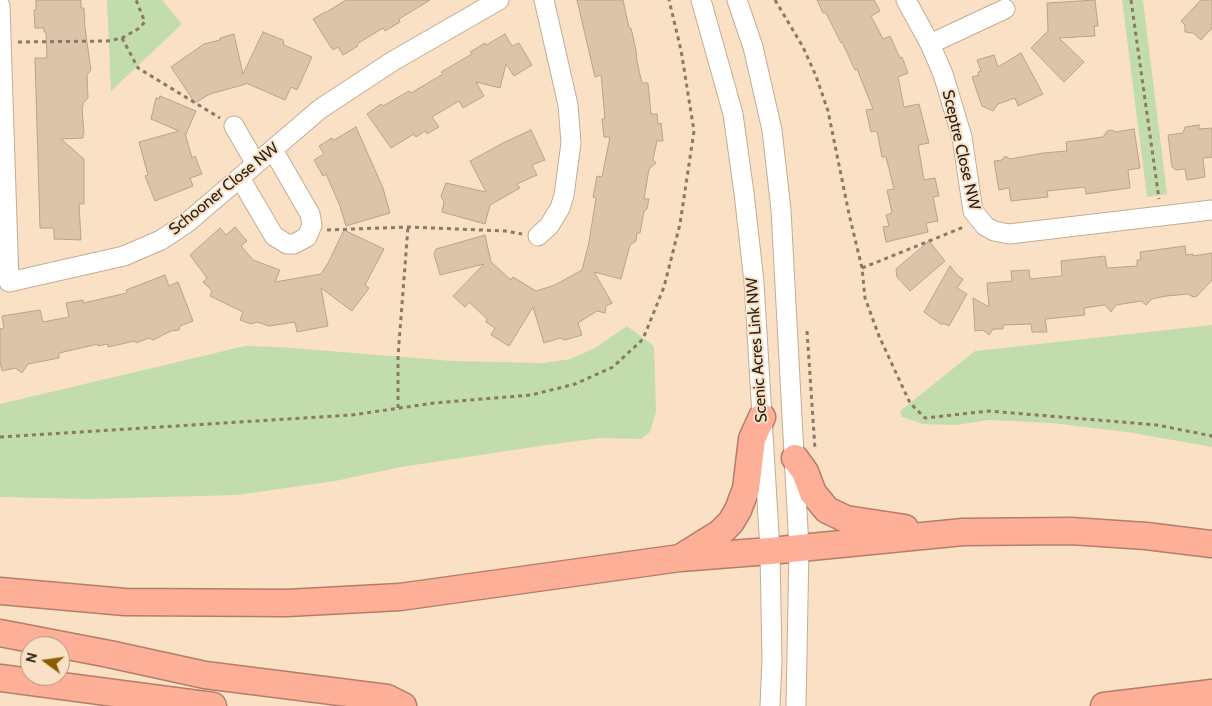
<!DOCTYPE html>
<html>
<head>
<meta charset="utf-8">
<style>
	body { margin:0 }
	#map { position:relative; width:1212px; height:706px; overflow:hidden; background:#fae1c6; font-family:Cabin,sans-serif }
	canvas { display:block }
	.north { position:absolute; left:20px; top:636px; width:50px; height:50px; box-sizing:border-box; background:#fae1c6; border:1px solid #a69480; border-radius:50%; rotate:284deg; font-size:14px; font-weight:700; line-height:20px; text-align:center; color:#292016 }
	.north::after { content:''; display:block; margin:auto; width:18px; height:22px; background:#8a5d00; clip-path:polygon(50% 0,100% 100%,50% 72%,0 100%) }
</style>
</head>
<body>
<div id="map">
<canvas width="1212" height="706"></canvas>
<div class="north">N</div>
</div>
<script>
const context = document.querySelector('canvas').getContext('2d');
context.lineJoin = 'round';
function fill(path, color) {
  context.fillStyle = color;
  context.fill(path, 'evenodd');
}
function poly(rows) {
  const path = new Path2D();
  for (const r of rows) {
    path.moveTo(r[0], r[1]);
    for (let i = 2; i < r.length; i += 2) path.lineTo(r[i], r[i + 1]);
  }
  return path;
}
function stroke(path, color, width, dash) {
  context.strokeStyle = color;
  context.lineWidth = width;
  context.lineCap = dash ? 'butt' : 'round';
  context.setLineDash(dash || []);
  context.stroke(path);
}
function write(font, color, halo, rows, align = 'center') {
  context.font = font + ' Cabin,sans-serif';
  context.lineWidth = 4;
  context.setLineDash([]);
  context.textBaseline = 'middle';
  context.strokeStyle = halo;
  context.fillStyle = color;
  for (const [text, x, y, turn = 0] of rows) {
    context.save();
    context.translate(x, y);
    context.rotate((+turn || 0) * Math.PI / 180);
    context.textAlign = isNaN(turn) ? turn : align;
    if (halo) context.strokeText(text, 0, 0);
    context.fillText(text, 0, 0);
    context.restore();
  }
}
fill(poly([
	[107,0,162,0,182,24,111,91],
	[1122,0,1143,0,1167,194,1147,197],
	[1212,325,1212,447,1127,432,1052,423,989,420,956,425,923,424,902,417,900,411,975,351],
	[627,326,654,346,656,412,650,432,641,439,599,438,540,446,401,467,335,481,237,495,89,499,0,497,0,404,245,346,280,347,453,361,543,363,571,359,595,348]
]), '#c3dcab');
const building = poly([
	[36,0,81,0,81,8,84,8,85,28,91,70,87,75,88,98,83,103,83,107,82,107,84,134,83,134,83,138,61,139,84,159,84,204,79,204,81,240,54,239,54,228,40,228,35,58,47,58,46,32,44,32,44,28,35,28,34,10,36,10,36,0],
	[346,0,430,0,399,19,400,22,385,31,383,28,357,44,358,46,343,55,338,47,333,50,330,46,313,19,325,12,325,13,346,0],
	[577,0,623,0,629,28,631,28,636,50,637,62,642,83,648,83,651,114,657,114,658,124,661,123,663,141,657,141,653,159,656,163,649,169,644,199,649,199,647,209,644,211,640,233,637,233,636,241,630,245,621,279,594,272,612,303,606,306,605,313,597,311,578,323,582,335,565,340,560,338,544,343,533,307,509,346,491,335,495,328,486,322,487,319,469,302,465,307,453,296,484,264,440,275,434,254,436,249,485,235,491,262,511,280,513,277,536,291,555,285,582,270,589,242,596,198,593,197,597,176,602,177,610,137,604,137,602,119,605,119,601,75,595,77,577,0],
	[817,0,874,0,880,11,871,16,883,39,890,36,900,58,902,57,908,73,898,77,904,107,919,104,929,143,918,145,924,180,935,178,939,196,933,197,938,221,926,223,928,232,886,242,883,227,889,226,886,215,892,213,887,190,894,189,886,157,882,157,877,131,871,132,866,110,873,109,857,69,855,70,842,42,841,43,826,13,823,13,817,0],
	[1095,0,1098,26,1094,26,1095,36,1059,38,1084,62,1064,82,1031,48,1048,31,1047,3,1095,0],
	[1201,0,1212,0,1212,28,1201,40,1193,33,1185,32,1185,25,1181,21,1201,0],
	[263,32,283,40,284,45,312,57,297,90,291,87,285,100,246,83,246,84,210,94,195,103,171,67,204,44,220,40,220,38,234,34,243,74,263,32],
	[505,34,512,46,519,43,532,65,514,76,506,64,500,88,476,82,484,96,463,108,459,101,432,117,439,127,427,134,425,131,416,137,414,134,391,148,367,114,381,104,383,106,409,91,411,93,443,74,441,72,472,54,470,52,485,43,486,45,505,34],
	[1021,53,1043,94,1018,106,1015,98,998,104,993,111,982,106,972,77,979,75,978,72,981,71,977,60,994,55,998,67,1021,53],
	[160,96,196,111,186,134,185,133,192,158,195,156,202,174,190,178,193,186,155,201,145,176,148,175,139,142,179,131,151,119,156,98,159,99,160,96],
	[1199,125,1199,129,1212,128,1212,157,1203,158,1205,177,1187,180,1185,169,1176,170,1172,167,1168,135,1183,133,1185,127,1199,125],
	[356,127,383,188,390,213,346,226,340,206,326,174,323,176,314,160,324,154,319,146,332,138,334,140,356,127],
	[1134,129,1140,168,1128,170,1130,188,1086,194,1085,187,1047,191,1048,197,1011,201,1009,188,999,190,994,161,1002,160,1005,156,1010,159,1043,153,1067,151,1066,142,1103,137,1107,131,1112,130,1115,132,1134,129],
	[531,130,545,160,532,165,537,175,517,184,520,188,490,205,485,224,442,212,444,202,441,196,446,183,486,192,470,161,505,142,531,130],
	[235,227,247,241,241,246,253,260,280,270,275,282,321,274,328,263,344,230,384,249,365,285,369,288,352,311,321,288,328,326,297,332,295,322,269,326,257,322,251,324,240,320,243,312,210,296,212,291,203,282,207,278,190,255,220,228,226,235,235,227],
	[929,241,945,261,910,291,897,277,896,269,929,241],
	[1185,246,1186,255,1193,254,1193,256,1212,253,1212,280,1197,296,1193,297,1188,294,1166,296,1152,299,1146,305,1141,301,1116,305,1111,312,1105,305,1084,308,1085,315,1045,319,1047,332,1032,332,1031,324,1003,325,1003,329,993,329,989,335,983,330,975,331,973,298,989,307,987,283,1012,281,1011,271,1029,270,1030,279,1062,276,1061,261,1105,256,1107,268,1137,266,1137,260,1141,260,1140,252,1185,246],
	[950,266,958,276,963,279,957,288,967,294,949,326,943,323,942,325,924,312,950,266],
	[165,275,169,286,178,282,193,321,180,326,179,330,171,331,153,340,149,338,136,343,135,341,108,347,108,344,98,346,98,344,59,353,59,358,28,364,22,373,15,368,2,371,0,362,0,329,4,328,2,316,40,310,43,322,69,317,66,303,83,300,83,303,127,293,126,290,165,275]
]);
fill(building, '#dcc4aa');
stroke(building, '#baa289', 1);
const minor = poly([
	[701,0,733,114,744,193,754,282,770,551,772,661,770,706],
	[737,0,753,47,772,130,781,210,799,548,796,706],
	[906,0,930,44,943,74,962,137,973,211,985,226,994,231,1009,234,1212,210],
	[0,6,9,282,124,256,161,240,188,222,320,109,393,61,499,0],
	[930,44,1005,9],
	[234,126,256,164],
	[240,178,274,236,287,244,294,244,307,237,312,225,310,214,273,150],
	[538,236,549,226,560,208,564,195,571,143,568,105,544,0]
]);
const highway = poly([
	[795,458,805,472,813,493,827,510,846,519,905,528],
	[683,556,720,533,731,522,738,510,746,489,752,439,762,417],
	[0,591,125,602,287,603,400,597,680,558,770,551,963,532,1071,531,1146,536,1212,544],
	[0,633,109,654,205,675,387,698,403,706],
	[0,678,213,706],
	[1104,706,1212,693]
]);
stroke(minor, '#c4ac93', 21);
stroke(highway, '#b37d6a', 29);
stroke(poly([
	[775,0,803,47,816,76,828,111,849,214,862,268,865,298,879,336,910,403,925,418,989,411,1157,425,1212,436],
	[1131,0,1159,199],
	[122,38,138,68,220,118],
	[18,42,108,41,122,38,138,29,145,22,136,0],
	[327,230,408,227,505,231,522,234],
	[862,268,964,227],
	[807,331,815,449],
	[398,408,398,356,408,227],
	[0,437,352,415,434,403,531,395,575,384,613,367,643,339,664,287,680,224,694,131,681,50,669,0]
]), '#8a7967', 3, [4, 4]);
stroke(minor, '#fff', 19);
stroke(highway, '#fdaf97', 26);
write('16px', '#292016', '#fae1c6', [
	["Sceptre Close NW",961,150,77],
	["Schooner Close NW",224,189,-39],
	["Scenic Acres Link NW",757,350,-94]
]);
</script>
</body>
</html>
